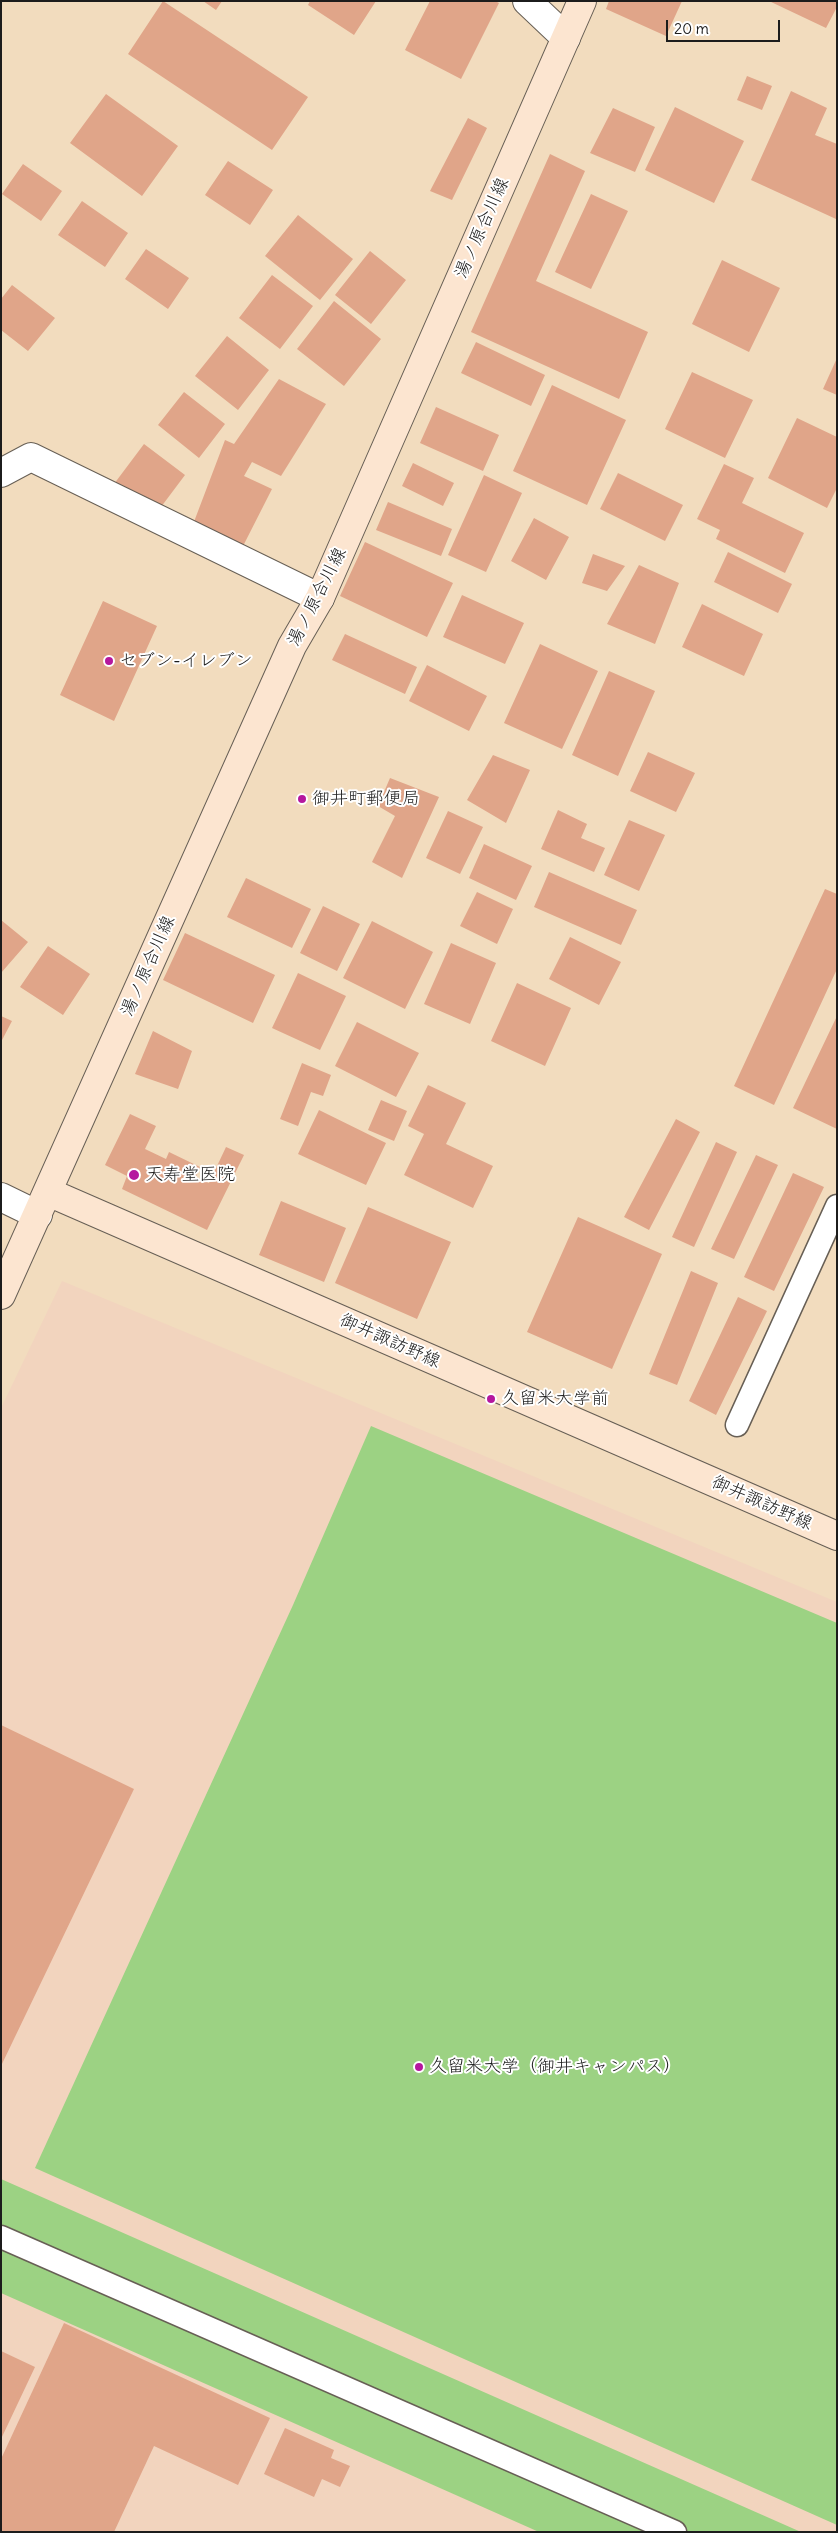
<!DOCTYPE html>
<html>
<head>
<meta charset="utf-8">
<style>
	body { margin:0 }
	#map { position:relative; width:838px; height:2533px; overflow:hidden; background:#f2dcbe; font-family:Delius,sans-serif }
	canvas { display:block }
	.frame { position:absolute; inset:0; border:2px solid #1c1c1c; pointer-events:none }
	.scale { position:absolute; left:666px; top:20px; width:114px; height:22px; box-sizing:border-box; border:2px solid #1c1c1c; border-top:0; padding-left:6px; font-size:15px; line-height:18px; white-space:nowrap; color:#1c1c1c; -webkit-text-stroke:4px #fff; paint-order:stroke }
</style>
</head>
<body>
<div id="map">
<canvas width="838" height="2533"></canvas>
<div class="frame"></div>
<div class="scale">20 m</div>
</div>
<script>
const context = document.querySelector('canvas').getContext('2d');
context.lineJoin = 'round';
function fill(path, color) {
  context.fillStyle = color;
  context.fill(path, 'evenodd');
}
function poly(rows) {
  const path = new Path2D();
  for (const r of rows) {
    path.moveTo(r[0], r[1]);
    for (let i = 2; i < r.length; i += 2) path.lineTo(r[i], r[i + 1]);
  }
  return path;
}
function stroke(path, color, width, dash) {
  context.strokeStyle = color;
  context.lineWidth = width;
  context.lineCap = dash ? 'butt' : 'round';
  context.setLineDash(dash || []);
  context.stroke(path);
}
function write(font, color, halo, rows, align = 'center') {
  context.font = font + ' Delius,"Klee One",sans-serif';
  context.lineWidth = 4;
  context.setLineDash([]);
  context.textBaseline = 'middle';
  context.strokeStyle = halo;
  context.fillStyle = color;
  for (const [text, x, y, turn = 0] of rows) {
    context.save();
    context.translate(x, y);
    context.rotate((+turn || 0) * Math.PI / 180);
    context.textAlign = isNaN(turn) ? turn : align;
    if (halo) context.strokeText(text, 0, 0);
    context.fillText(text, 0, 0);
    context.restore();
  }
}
fill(poly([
	[62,1281,837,1602,837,2532,1,2532,1,1408]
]), '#f2d4be');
fill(poly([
	[371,1426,837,1623,837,2525,35,2168,293,1605],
	[1,2179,801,2532,539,2532,1,2293]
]), '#9cd283');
fill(poly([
	[163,1,308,97,272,150,128,54],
	[203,1,222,1,216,10],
	[310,1,376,1,354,35,308,5],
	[430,1,495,1,499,3,461,79,405,50],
	[609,1,682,1,666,36,606,9],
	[769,1,837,1,837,7,826,28],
	[747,76,772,86,762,110,737,100],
	[791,91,827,108,815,135,837,144,836,219,751,180],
	[106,94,178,146,142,196,70,143],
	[675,107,744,141,714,203,645,170],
	[613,108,655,127,635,172,590,153],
	[468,118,487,128,452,200,430,191],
	[550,154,585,171,536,281,648,332,619,399,471,332],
	[228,161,273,190,250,225,205,195],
	[23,164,62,191,41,221,2,194],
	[591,194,628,211,591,289,555,272],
	[82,201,128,233,105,267,58,235],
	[298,215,353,259,320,300,265,256],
	[146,249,189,278,168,309,125,279],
	[370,251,406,280,371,324,335,295],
	[722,260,780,288,749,352,692,324],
	[272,275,313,306,280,349,239,318],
	[12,285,55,318,28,351,1,330,1,299],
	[334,301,381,339,344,386,297,349],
	[227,336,269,370,238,410,195,376],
	[476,342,545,375,531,406,461,373],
	[837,358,837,395,823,389],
	[692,372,753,400,725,458,665,429],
	[279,379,326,404,281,476,252,462,244,476,272,489,240,552,192,527,225,440,234,444],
	[552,385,626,420,587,505,513,471],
	[184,392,225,424,199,458,158,425],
	[436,407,499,435,483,471,420,443],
	[797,418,837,437,837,488,827,508,768,478],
	[144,444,185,475,155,515,114,484],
	[413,463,454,483,443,506,402,486],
	[724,464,754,478,742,503,804,533,785,573,716,539,720,530,697,519],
	[618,473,683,505,665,541,600,509],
	[484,475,522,493,486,572,448,555],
	[388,502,452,529,441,556,376,530],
	[534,518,569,537,546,580,511,561],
	[365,542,453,583,427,637,340,596],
	[728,552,792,584,778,613,714,582],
	[593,554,625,566,607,591,582,583],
	[639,565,679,583,655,644,607,624],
	[462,595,524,623,505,664,443,637],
	[103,601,157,626,114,721,60,695],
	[702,604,763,634,744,676,682,647],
	[345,634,417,667,405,694,332,660],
	[540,644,598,671,562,749,504,723],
	[427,665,487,696,469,731,409,701],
	[609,671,655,691,618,776,572,755],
	[648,752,695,773,676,812,630,791],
	[493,755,530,770,506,823,467,800],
	[390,778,439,797,402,878,372,862,395,816,378,806],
	[558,810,587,824,581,838,605,848,594,872,541,849],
	[448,811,483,827,460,874,426,858],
	[629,820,665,835,639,891,604,875],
	[484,844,532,866,516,900,469,878],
	[549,872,637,910,621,945,534,907],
	[246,878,311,909,292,948,227,917],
	[825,889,837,894,837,969,774,1105,734,1086],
	[477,892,513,909,497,944,460,926],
	[323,906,360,924,337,971,300,953],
	[1,920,28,942,1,973],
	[372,921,433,952,405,1009,343,978],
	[185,933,275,975,253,1023,163,980],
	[570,937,621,962,599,1005,549,979],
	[451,943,496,963,470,1024,424,1004],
	[48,946,90,974,63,1015,20,987],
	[298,973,346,996,320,1050,272,1028],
	[517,983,571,1008,545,1066,491,1041],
	[1,1016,12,1021,1,1042],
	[837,1016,837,1129,793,1108],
	[357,1022,419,1053,396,1097,335,1066],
	[153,1031,192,1051,178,1089,135,1074],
	[302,1063,331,1075,323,1096,311,1092,298,1126,280,1119],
	[428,1085,466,1103,446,1144,493,1166,473,1208,404,1175,424,1134,408,1126],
	[381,1100,407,1111,394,1141,368,1130],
	[319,1110,386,1143,366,1185,298,1154],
	[130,1114,156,1126,145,1149,166,1159,169,1152,200,1167,196,1177,209,1183,226,1147,244,1155,207,1230,122,1189,127,1176,105,1165],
	[676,1119,700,1132,649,1230,624,1217],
	[716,1142,737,1152,694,1247,672,1237],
	[756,1155,778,1165,734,1259,711,1249],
	[793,1173,824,1187,774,1291,744,1277],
	[281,1201,346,1228,324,1282,259,1255],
	[368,1207,451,1242,417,1319,335,1283],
	[578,1217,662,1254,612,1369,527,1332],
	[691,1271,718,1283,677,1385,649,1374],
	[738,1297,767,1311,716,1415,689,1401],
	[1,1725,134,1789,1,2066],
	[64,2323,270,2418,238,2485,154,2446,114,2532,1,2532,1,2459],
	[1,2351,35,2367,1,2439],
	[285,2428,334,2450,331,2458,350,2466,340,2487,322,2479,314,2497,264,2474]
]), '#e0a589');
const service = poly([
	[737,1425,837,1206],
	[1,2237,675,2532]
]);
const minor = poly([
	[527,1,566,38],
	[1,473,31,457,320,598],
	[1,1197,38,1215]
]);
const secondary = poly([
	[48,1192,837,1536],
	[1,1295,292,646,320,598,582,1]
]);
stroke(service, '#675f55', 25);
stroke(minor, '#675f55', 30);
stroke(secondary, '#675f55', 30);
stroke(service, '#fff', 22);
stroke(minor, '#fff', 28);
stroke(secondary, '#fce5d0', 28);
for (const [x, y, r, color] of [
	[109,661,5,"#b5179e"],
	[302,799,5,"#b5179e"],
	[134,1175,6,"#b5179e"],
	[491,1399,5,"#b5179e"],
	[419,2067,5,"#b5179e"]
]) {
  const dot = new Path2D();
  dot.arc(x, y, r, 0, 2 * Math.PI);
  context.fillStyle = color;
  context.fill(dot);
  stroke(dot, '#fff', 2);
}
write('18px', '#1c1c1c', '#fff', [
	["湯ノ原合川線",482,228,-66],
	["湯ノ原合川線",317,597,-63],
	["湯ノ原合川線",148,966,-66],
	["御井諏訪野線",390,1341,24],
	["御井諏訪野線",762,1503,24]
]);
write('18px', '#1c1c1c', '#fff', [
	["セブン-イレブン",119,661],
	["御井町郵便局",312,799],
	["天寿堂医院",145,1175],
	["久留米大学前",501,1399],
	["久留米大学（御井キャンパス）",429,2067]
], 'left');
</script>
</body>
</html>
